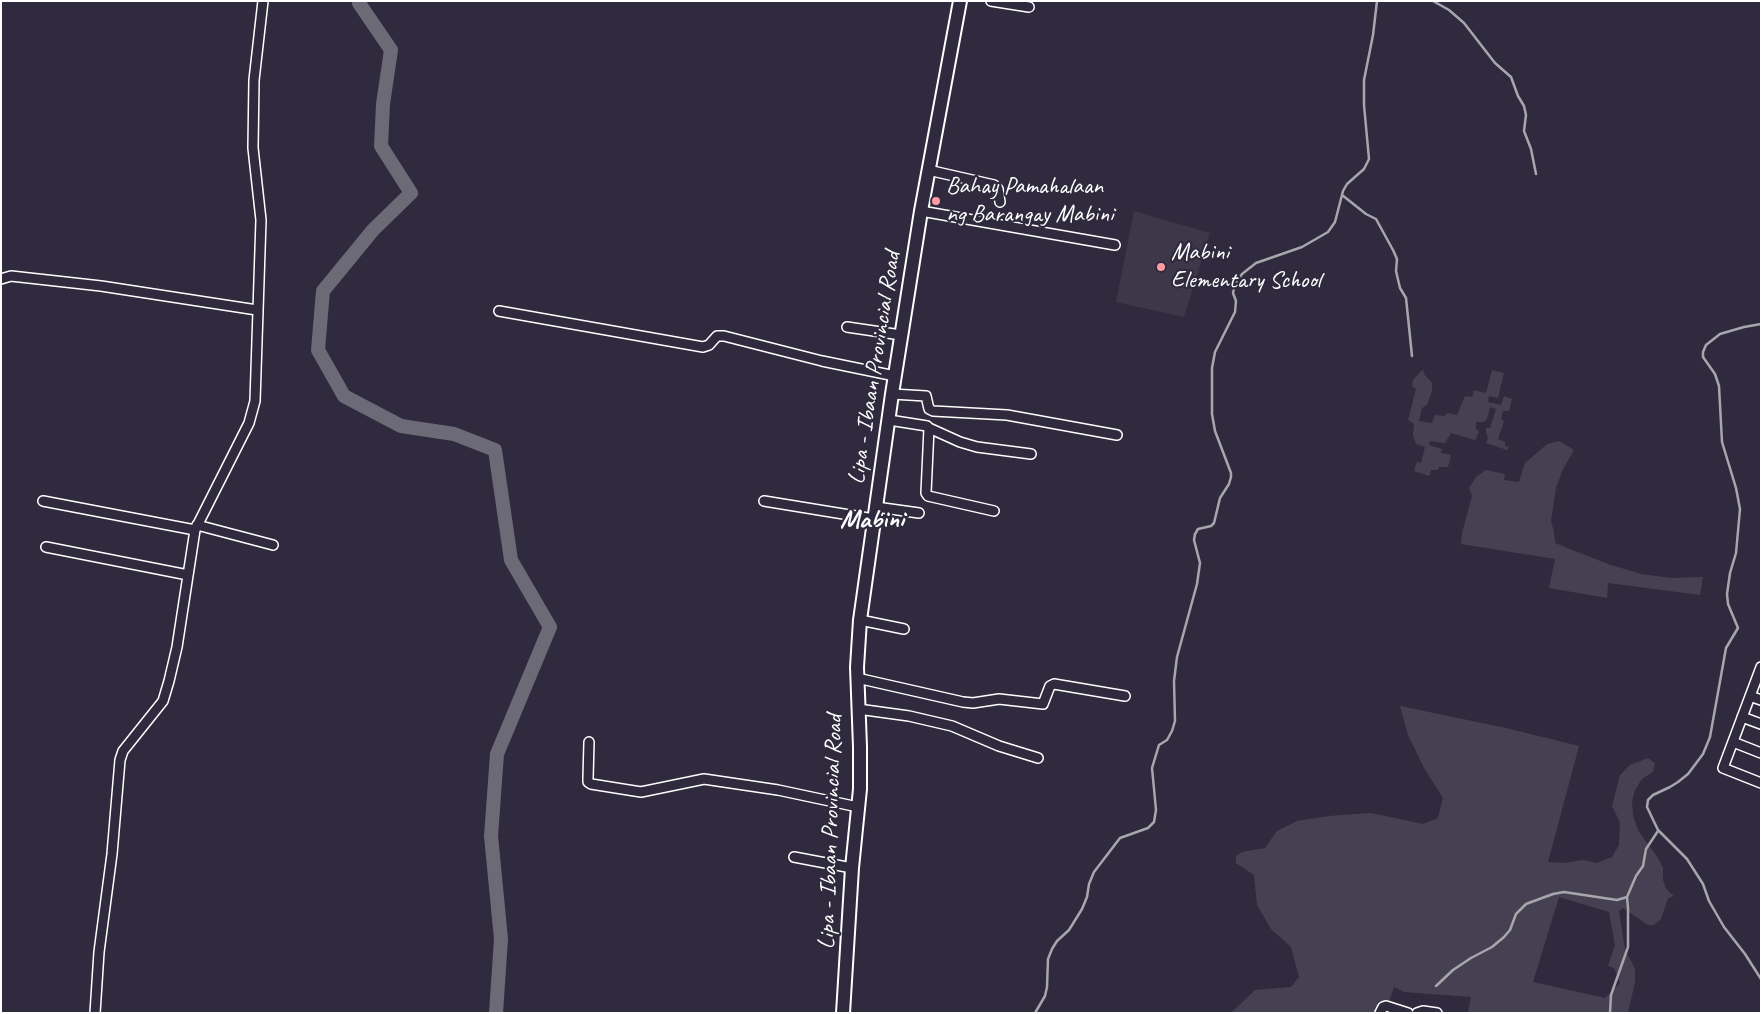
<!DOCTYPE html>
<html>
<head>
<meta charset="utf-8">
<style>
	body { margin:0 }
	#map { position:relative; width:1762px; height:1014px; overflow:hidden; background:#2f2a3d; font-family:Caveat,sans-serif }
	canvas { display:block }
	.frame { position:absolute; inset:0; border:2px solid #fff; pointer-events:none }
</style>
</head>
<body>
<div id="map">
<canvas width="1762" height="1014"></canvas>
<div class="frame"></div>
</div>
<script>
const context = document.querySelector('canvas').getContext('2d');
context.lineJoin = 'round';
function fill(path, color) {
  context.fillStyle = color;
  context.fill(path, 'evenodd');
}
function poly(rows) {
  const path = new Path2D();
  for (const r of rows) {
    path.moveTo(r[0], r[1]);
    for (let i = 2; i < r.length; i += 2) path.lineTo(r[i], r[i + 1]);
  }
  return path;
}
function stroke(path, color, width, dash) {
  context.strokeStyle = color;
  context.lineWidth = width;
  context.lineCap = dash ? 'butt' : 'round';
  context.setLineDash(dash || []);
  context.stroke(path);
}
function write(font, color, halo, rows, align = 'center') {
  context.font = font + ' Caveat,sans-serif';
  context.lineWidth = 4.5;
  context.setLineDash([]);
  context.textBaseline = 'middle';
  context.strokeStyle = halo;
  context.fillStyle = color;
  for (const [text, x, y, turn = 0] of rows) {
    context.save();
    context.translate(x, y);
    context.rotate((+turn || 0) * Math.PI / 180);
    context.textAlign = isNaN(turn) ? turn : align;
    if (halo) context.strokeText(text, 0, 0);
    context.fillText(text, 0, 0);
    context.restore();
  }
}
fill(poly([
	[1134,211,1210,233,1184,317,1116,302]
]), '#3c3749');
fill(poly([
	[1423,369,1424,374,1432,383,1432,391,1427,405,1422,408,1419,421,1432,423,1435,415,1445,416,1447,413,1457,415,1465,396,1472,397,1474,390,1486,393,1492,370,1504,373,1498,398,1489,396,1488,402,1501,405,1504,396,1512,399,1509,411,1503,411,1501,419,1504,421,1498,439,1505,442,1505,446,1509,447,1507,450,1486,443,1488,438,1486,433,1486,428,1490,428,1496,409,1490,407,1487,419,1484,422,1476,422,1476,429,1479,432,1475,440,1451,433,1445,443,1430,441,1429,445,1442,449,1441,453,1451,455,1448,467,1439,467,1438,470,1431,470,1429,476,1414,471,1417,462,1421,463,1425,447,1416,444,1413,435,1414,424,1408,420,1416,389,1412,386,1413,380],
	[1559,441,1574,450,1563,469,1556,488,1551,521,1554,532,1555,543,1608,564,1641,574,1671,578,1703,577,1700,595,1608,583,1607,598,1549,588,1555,559,1461,544,1462,533,1472,496,1469,488,1476,477,1486,470,1505,474,1504,480,1519,482,1525,463,1547,444],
	[1400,706,1506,728,1579,746,1548,862,1564,863,1583,860,1597,863,1612,857,1619,845,1620,822,1612,806,1620,775,1630,765,1648,758,1655,763,1653,772,1642,779,1635,790,1632,801,1633,816,1639,832,1658,858,1663,868,1663,880,1666,889,1674,896,1668,898,1661,919,1654,925,1648,925,1623,908,1619,911,1625,949,1635,969,1635,982,1628,1013,1468,1013,1471,997,1404,992,1394,987,1389,1002,1380,1001,1378,1002,1376,1013,1231,1013,1255,990,1291,987,1299,977,1291,947,1271,929,1257,905,1254,875,1236,863,1236,856,1242,852,1265,848,1277,831,1297,821,1329,816,1371,813,1423,824,1438,818,1443,798,1424,768,1408,735],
	[1559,897,1609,912,1615,945,1608,966,1614,968,1620,983,1605,998,1533,982]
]), '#464152');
stroke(poly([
	[1433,1,1449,10,1464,23,1495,63,1511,77,1518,96,1524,106,1526,115,1524,131,1531,149,1536,174],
	[1342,195,1366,214,1376,219,1393,250,1397,259,1396,271,1400,288,1406,298,1412,356],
	[1761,324,1744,327,1720,334,1706,345,1703,352,1703,357,1715,374,1719,386,1722,442,1736,488,1740,509,1736,553,1730,573,1727,594,1728,604,1738,628,1726,648,1710,737,1703,754,1688,774,1678,782,1670,787,1653,795,1648,800,1647,807,1658,830,1687,859,1703,884,1709,901,1724,927,1745,954,1761,979],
	[1436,986,1453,970,1471,958,1492,947,1504,937,1510,930,1516,914,1526,904,1553,894,1564,892,1617,900,1627,897],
	[1035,1013,1045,996,1047,987,1048,959,1052,949,1057,941,1069,930,1082,909,1087,897,1089,884,1094,872,1120,838,1148,828,1154,822,1156,810,1152,768,1159,745,1167,740,1172,731,1175,721,1174,681,1177,657,1197,584,1200,563,1194,540,1195,534,1198,529,1211,526,1214,523,1220,498,1229,484,1231,477,1231,473,1215,431,1212,414,1212,368,1215,352,1235,312,1236,301,1233,293,1235,284,1242,274,1256,263,1302,247,1328,232,1335,222,1343,191,1347,184,1364,169,1369,159,1364,105,1364,80,1373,35,1377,1],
	[1610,1013,1611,995,1628,947,1628,908,1627,897,1636,876,1643,866,1646,849,1658,831]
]), '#a7a6ad', 2.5);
stroke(poly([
	[360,1,359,3,391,50,383,104,381,146,411,193,373,230,323,291,318,350,344,396,401,426,454,434,495,450,511,560,550,627,497,754,491,836,501,939,496,1013]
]), '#6d6a77', 14);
const street = poly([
	[991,1,1029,7],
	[928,170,994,185,998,189,1000,202],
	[921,211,1115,245],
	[1,279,11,276,101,286,257,310],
	[499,311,703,347,709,345,717,336,724,336,822,361,895,376],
	[847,327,901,335],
	[892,394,926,396,929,409,933,411,1007,415,1117,435],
	[889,420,927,426,929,428,926,493,928,496,994,511],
	[929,428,960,442,977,447,1031,454],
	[43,501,195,530],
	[764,501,874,519],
	[876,507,919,513],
	[197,525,273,545],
	[46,547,188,575],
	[860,620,904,629],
	[1761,667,1723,768,1761,783],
	[857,678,963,702,973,703,999,699,1043,704,1050,686,1054,684,1125,696],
	[1750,696,1761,700],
	[858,709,909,716,952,726,999,746,1038,758],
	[1742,717,1761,724],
	[589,742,588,778,588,782,591,784,641,792,704,779,778,790,858,807],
	[1733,742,1761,753],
	[794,857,852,868],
	[95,1013,99,952,112,854,120,760,123,751,163,701,169,681,177,647,195,530,249,423,255,401,261,220,253,148,254,80,263,1],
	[1380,1013,1383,1007,1386,1006,1408,1013],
	[1417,1013,1423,1011,1437,1013]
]);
const secondary = poly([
	[843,1013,852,868,860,789,860,747,857,667,860,620,892,394,921,211,960,1]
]);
stroke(street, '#fff', 12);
stroke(secondary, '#fff', 16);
stroke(street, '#2f2a3d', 9);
stroke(secondary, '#2f2a3d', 12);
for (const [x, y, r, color] of [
	[936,201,5,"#ff9aa2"],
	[1161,267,5,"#ff9aa2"]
]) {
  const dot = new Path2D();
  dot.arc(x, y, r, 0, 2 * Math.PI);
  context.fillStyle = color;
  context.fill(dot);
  stroke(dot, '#2f2a3d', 2);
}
write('24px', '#fff', '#2f2a3d', [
	["Bahay Pamahalaan",946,187],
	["ng Barangay Mabini",946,215],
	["Mabini",1171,253],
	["Elementary School",1171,281]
], 'left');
write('24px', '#fff', '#2f2a3d', [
	["Lipa - Ibaan Provincial Road",875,368,-81],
	["Lipa - Ibaan Provincial Road",831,832,-88]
]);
write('bold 26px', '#fff', '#2f2a3d', [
	["Mabini",872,520]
]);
</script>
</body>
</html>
